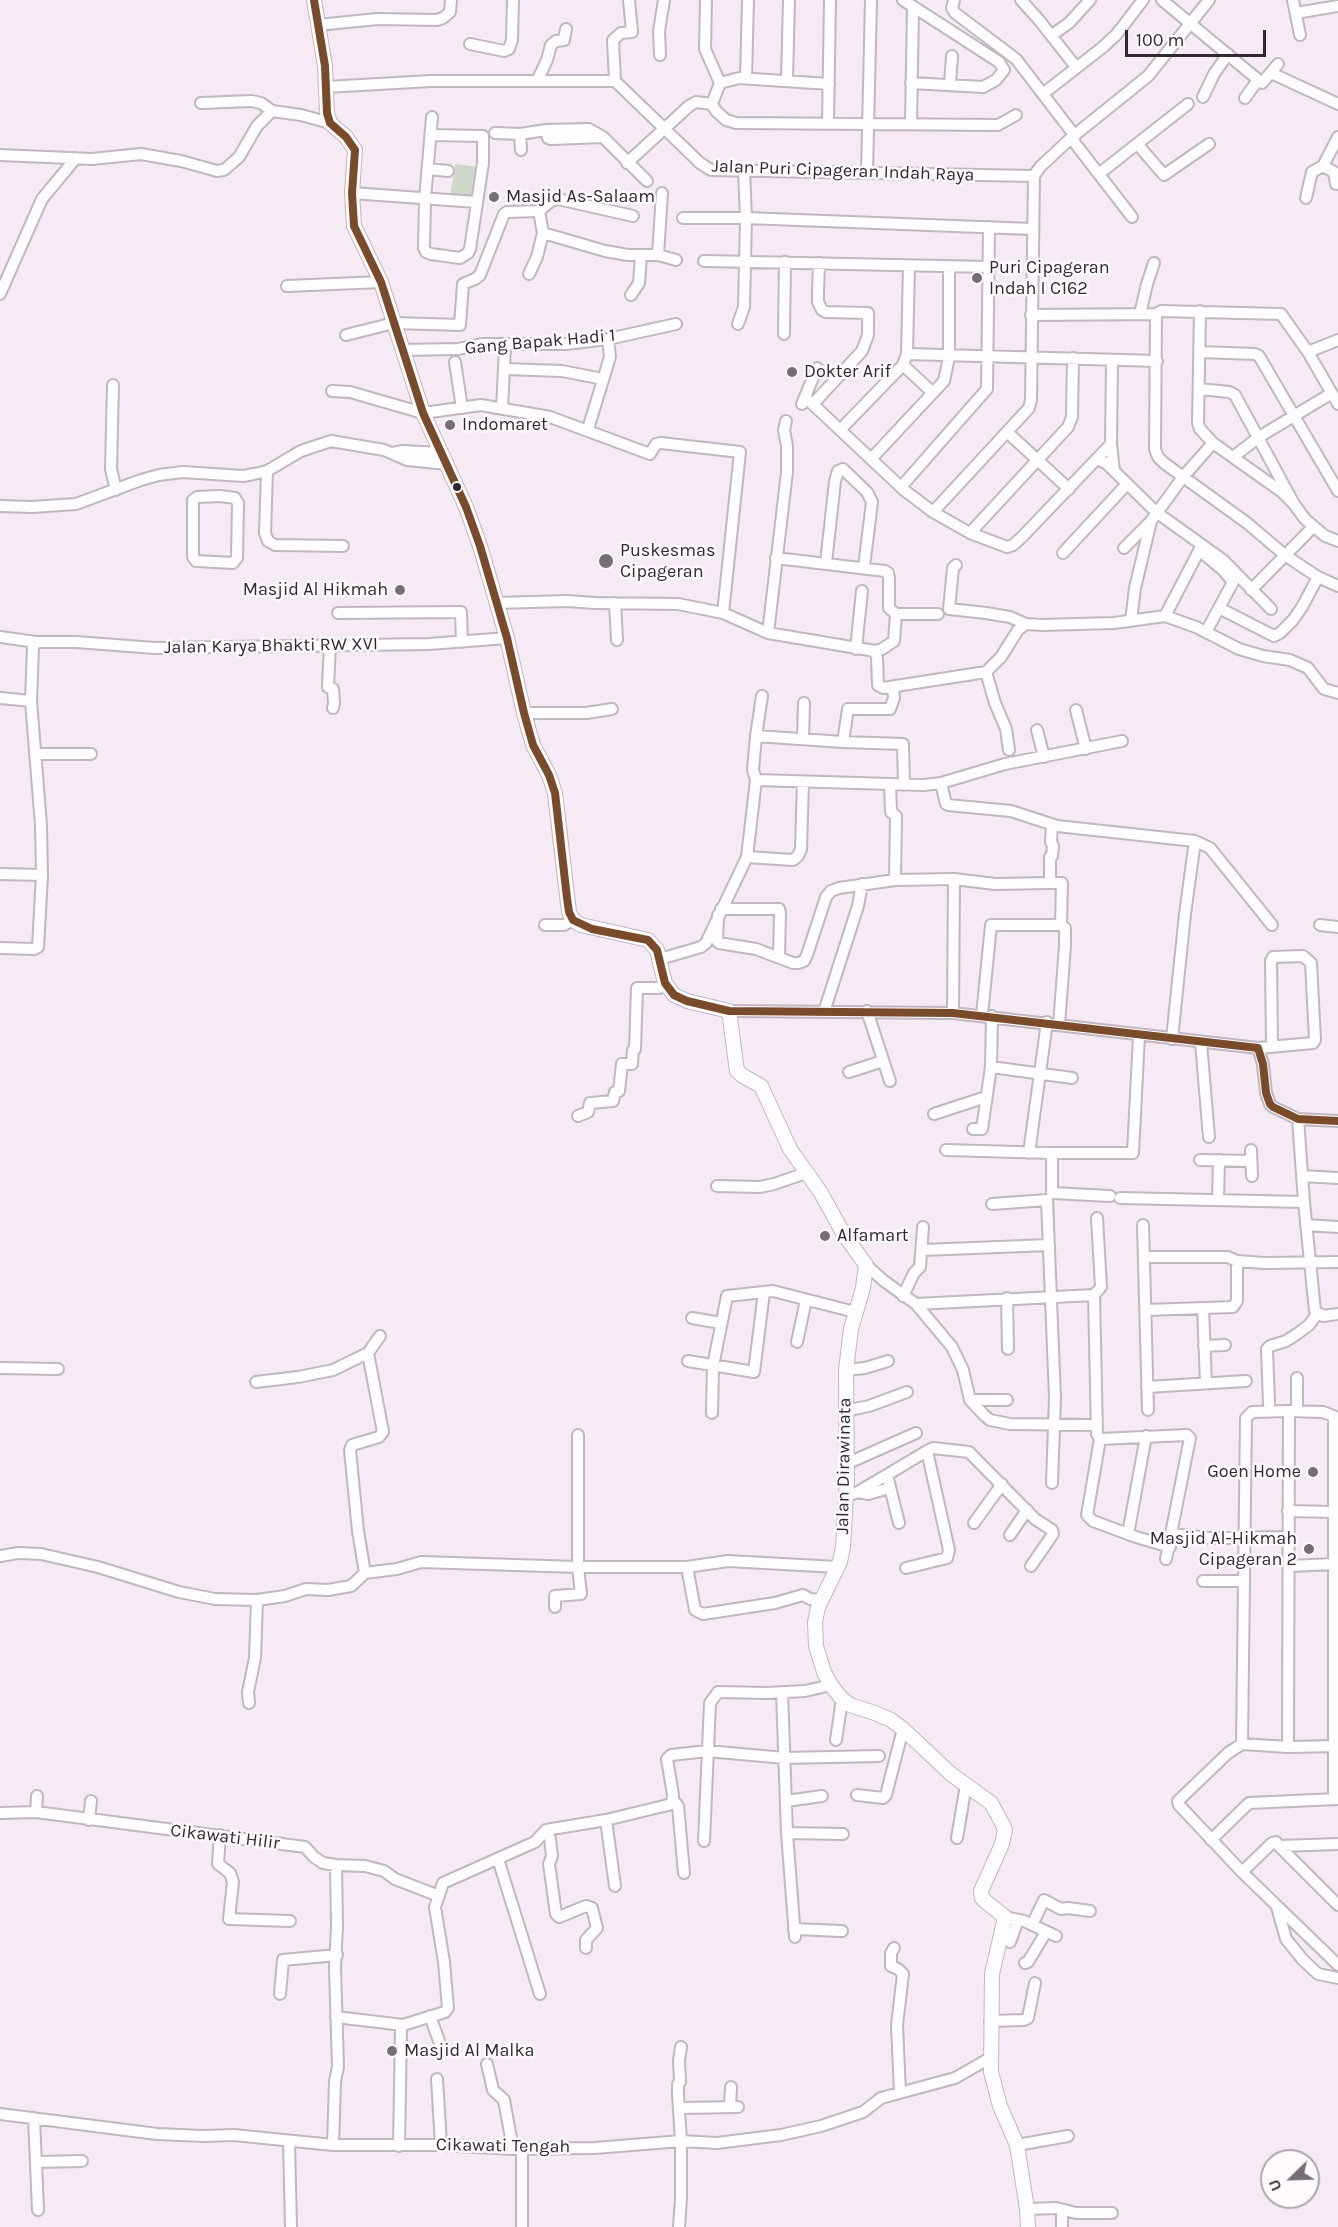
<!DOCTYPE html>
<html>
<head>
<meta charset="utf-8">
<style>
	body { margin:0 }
	#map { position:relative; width:1338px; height:2227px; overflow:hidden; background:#f6eaf5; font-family:Karla,sans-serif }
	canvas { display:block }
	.north { position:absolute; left:1260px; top:2149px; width:60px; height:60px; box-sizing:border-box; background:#fdf9fd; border:2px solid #aba6ab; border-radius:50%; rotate:247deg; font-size:16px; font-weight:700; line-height:24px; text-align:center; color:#312931 }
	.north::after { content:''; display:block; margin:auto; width:21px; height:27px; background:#766d76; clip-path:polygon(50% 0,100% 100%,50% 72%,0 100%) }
	.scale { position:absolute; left:1125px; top:30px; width:141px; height:27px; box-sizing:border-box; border:3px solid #312931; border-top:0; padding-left:8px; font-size:18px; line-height:21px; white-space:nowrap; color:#312931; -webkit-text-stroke:4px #fdf9fd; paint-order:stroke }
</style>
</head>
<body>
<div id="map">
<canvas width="1338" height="2227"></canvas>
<div class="north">U</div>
<div class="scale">100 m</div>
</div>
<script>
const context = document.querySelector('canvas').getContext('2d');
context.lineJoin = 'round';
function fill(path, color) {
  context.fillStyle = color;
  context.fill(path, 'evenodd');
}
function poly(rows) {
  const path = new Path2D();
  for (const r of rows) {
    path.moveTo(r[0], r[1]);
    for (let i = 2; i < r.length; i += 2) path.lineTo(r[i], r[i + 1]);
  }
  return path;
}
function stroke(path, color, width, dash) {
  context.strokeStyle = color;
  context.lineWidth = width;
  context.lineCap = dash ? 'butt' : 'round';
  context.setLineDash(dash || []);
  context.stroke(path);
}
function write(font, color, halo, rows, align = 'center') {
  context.font = font + ' Karla,sans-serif';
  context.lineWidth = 5;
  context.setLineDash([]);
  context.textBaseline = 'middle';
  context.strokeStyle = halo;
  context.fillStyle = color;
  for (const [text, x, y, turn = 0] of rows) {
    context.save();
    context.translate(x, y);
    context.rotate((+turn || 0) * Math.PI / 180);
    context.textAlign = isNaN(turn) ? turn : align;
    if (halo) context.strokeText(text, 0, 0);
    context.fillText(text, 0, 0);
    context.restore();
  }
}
fill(poly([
	[455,164,479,167,475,199,450,198]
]), '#cfd7c9');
const minor = poly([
	[629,0,632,32],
	[706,0,705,49,720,83],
	[903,0,999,62,1004,70,996,80,983,87,911,83],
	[954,0,952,8,955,13,1016,59,1075,136],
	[1021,0,1039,20,1076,67],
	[1162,0,1262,83,1278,64],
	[1293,0,1300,35],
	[1296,13,1338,6],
	[318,25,377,19,437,20,443,18,450,12,451,0],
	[1052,35,1069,23,1090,0],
	[470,44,504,51,509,49,512,40,513,0],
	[660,55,659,31,664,0],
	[1271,73,1338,104],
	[746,78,748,0],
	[787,80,789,0],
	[537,81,547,60,551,45,556,41,564,40,566,29],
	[615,81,613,40,621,33,632,32],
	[829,84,739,78,720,83,712,104,716,111,726,120,736,123,998,125,1016,115],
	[950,84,952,56],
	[326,87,431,81,615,81,700,163,711,170,1034,176],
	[1044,93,1103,47,1116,35,1143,0],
	[1203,97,1214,74,1228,54],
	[1245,98,1258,80],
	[201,103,251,101,261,103,272,111],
	[828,123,830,0],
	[911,124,913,8],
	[546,130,548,138,551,139,603,137],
	[495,133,520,134,546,130,589,129,603,137,647,181],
	[520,134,521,150],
	[432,135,483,136,483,163,470,249,468,253,460,258,431,254,426,252,424,248,425,199,432,117],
	[1071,138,1132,217],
	[1138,145,1164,175,1209,144],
	[0,155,92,159,141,154,181,161,217,171,224,170,239,157,257,126,272,111,301,115,330,123],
	[627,163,689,106,696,102,712,104],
	[1323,166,1334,172,1336,184],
	[428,169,448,171],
	[867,172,871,0],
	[1100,173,1188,104],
	[352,193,476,202],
	[1306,198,1312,172,1323,166,1338,137],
	[683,218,746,218,1032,229],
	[543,233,605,251,628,255,658,255,676,260],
	[658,255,662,193],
	[704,261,989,267],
	[529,274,537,257,543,233,539,211],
	[287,286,381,282],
	[0,294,42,199,76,158],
	[631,295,639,283,641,256],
	[1200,311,1198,423,1200,429,1213,443,1282,492,1294,504],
	[1140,314,1147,284,1154,263],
	[1156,314,1155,449,1158,457,1164,463,1247,523,1286,556,1318,577,1338,586],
	[1031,315,1156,314,1161,311,1281,314,1308,352,1338,404],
	[738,324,744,307,746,218,744,170],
	[784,334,785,262],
	[346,335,394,323,460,325,463,284,475,279,480,275,504,214,507,212,539,211,551,201,558,199,633,216],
	[402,350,458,349,482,344,566,344,608,339,676,324],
	[1200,352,1255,354,1259,356,1338,491],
	[1308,352,1338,340],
	[907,354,1157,361],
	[1112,360,1111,444,1114,471],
	[455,362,462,408],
	[903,365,933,393],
	[505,369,562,371,603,379],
	[113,385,111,469,116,490],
	[1200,389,1229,392,1235,395,1294,504,1305,519,1325,536,1338,541],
	[332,391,350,392,423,413,481,405,550,417,650,454,656,444,661,443,740,452,723,613],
	[805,397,904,490,933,512,970,533,1007,547,1013,545,1021,538,1111,444],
	[802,404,817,368],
	[813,404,862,351,868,335,868,313,826,312,822,310,818,302,818,292,819,263],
	[502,409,505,348],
	[588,429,610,357,608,339],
	[840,430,903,365,907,354,909,266],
	[1007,432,1069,489],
	[393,453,402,451,442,453],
	[1233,457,1259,437,1332,393],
	[871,459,944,381,949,357,949,267],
	[1097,459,1106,463,1156,512,1223,560,1271,609],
	[267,471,265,533,268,541,275,545,343,546],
	[901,487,987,389,989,227],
	[220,496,235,498,238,503,237,558,233,563,196,561,193,557,193,500,197,497,220,496],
	[0,506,32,507,76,504,141,480,159,475,183,472,243,476,254,474,267,471,301,451,331,441,384,450,407,460,447,464],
	[933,512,1029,408,1031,400,1034,176,1040,167,1071,138,1148,76,1209,0],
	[970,533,1068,427,1072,417,1073,358],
	[1124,548,1151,521],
	[1063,553,1127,484],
	[1205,555,1223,570,1233,582,1206,632],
	[776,558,885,571,888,573,889,578,889,608,896,614,938,614],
	[826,563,835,481,838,471,843,469,867,492,872,502,864,567],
	[956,565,953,568,949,609,986,613,1010,617,1026,624,1042,625,1114,623,1165,616,1196,627,1239,649,1263,656,1290,660,1308,668,1324,689,1338,693],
	[1251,590,1313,527],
	[496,603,567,601,595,603,678,604,723,613,768,633,875,651,882,649,894,641,896,614],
	[615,603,617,640],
	[1219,608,1274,636,1280,633,1293,620,1302,607,1318,577],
	[338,613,461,612,462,642],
	[1165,616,1202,545],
	[1131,621,1135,588,1151,521,1183,477,1213,443],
	[768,633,787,472,787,446,784,430,786,421],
	[0,637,36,642,76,642,155,648,429,644,507,638],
	[330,644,328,687,333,689,334,703,333,708],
	[856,649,862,591],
	[875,651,877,658,878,685,883,688,986,672,1001,657,1018,630,1026,624],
	[986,672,995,703,1006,729,1009,750],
	[0,698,31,701],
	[1076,710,1086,749],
	[524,713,586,713,612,709],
	[1037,730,1044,757],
	[756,736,843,742,903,744,904,785],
	[803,739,804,703],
	[843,742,848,709,890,709,894,698,893,688],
	[35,754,91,754],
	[756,780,924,785,941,783,1005,764,1122,741],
	[941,783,946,804,948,805,1011,811,1057,826,1195,841,1185,914,1172,1039],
	[890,785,891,812,896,816,895,880],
	[1052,824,1051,842,1053,846,1052,856,1050,857,1050,883,1062,883,1061,925],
	[1195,841,1210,848,1272,925],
	[747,857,793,860,798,856,801,849,803,782],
	[0,874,42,875,41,825,31,701,33,647,36,642],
	[721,909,779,909,780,913,779,957],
	[718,915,717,941,719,943,756,949,793,963,798,963,804,961,807,955,826,897,831,891,839,888,895,880,954,879,995,884,1050,883],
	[545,925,564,925,573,920],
	[1320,925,1338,927],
	[0,948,34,949,38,947,42,875],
	[660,959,701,947,706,943,747,857,756,780,753,770,756,736,762,696],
	[729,1011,953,1013,1258,1048,1263,1064,1266,1093,1270,1104,1273,1107,1298,1119,1338,1121],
	[867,1011,890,1081],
	[824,1012,858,906,862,884],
	[953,1013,954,879],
	[982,1015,991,925,1061,925,1065,928,1065,946,1059,1025],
	[1201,1043,1209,1137],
	[1258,1048,1313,1043,1315,1040,1311,963,1303,956,1273,957,1271,961,1272,1046],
	[991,1067,1072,1078],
	[849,1072,883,1061],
	[934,1114,986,1097],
	[578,1116,588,1112,590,1103,613,1101,615,1092,619,1091,622,1064,632,1064,633,1050,635,1049,637,988,659,988,665,983],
	[1298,1119,1304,1202,1315,1311,1323,1316,1338,1314],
	[973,1129,982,1129,991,1067,992,1016],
	[946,1150,1052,1153,1133,1153,1139,1036],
	[1251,1150,1252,1176],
	[1029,1153,1047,1022],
	[1052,1153,1052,1193,1110,1196],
	[1200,1160,1251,1161],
	[1302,1176,1338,1178],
	[717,1186,760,1187,774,1184,806,1173],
	[1120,1198,1304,1202],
	[1218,1200,1219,1160],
	[992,1204,1047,1200,1055,1398,1052,1483],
	[1143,1225,1148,1410],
	[1306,1225,1338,1227],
	[923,1250,1049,1245],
	[1144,1257,1228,1257,1237,1261,1264,1263,1338,1262],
	[866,1265,884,1281,916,1304,952,1347,963,1370,970,1400,984,1415,990,1420,1010,1424,1097,1425],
	[1094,1295,1097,1434,1100,1439,1087,1515,1093,1521,1136,1537,1170,1547],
	[903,1296,914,1273,920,1267,923,1227],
	[1007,1298,1008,1349],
	[916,1304,1094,1295,1101,1287,1097,1218],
	[1203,1308,1206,1383],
	[1146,1310,1233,1307,1237,1301,1237,1261],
	[692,1318,721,1323],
	[797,1342,806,1300],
	[1204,1346,1225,1345],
	[688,1361,754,1372,764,1292],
	[0,1368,58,1369],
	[846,1370,865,1368,888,1361],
	[1297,1378,1297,1411],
	[256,1382,298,1377,333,1370,368,1353,380,1336],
	[1147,1387,1246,1381],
	[970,1400,1007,1400],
	[1269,1404,1267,1349,1270,1346,1286,1341,1297,1334,1309,1325,1317,1314],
	[845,1411,869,1406,907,1392],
	[712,1413,713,1366,727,1296,773,1291,855,1312],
	[1334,1417,1334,1799],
	[1100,1439,1187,1435,1190,1438,1166,1559],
	[927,1451,933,1448,969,1452,1035,1519,1052,1530,1053,1534,1031,1566],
	[846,1464,916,1433],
	[887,1475,899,1523],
	[858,1492,868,1494,890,1488],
	[846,1496,858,1492,927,1451,949,1550,947,1558,906,1568],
	[1288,1511,1333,1512],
	[974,1523,1002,1484],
	[1128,1534,1146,1436],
	[1172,1534,1210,1538,1288,1537],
	[1010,1535,1027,1510],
	[0,1556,18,1553,41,1554,98,1567,179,1592,215,1599,257,1600,285,1596,306,1589,328,1590,351,1586,365,1573,397,1569,421,1562,578,1567,687,1567,695,1610,703,1614,775,1603,803,1595,810,1599,821,1600],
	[1289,1566,1333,1564],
	[687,1567,728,1561,837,1567],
	[365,1573,358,1531,350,1450,352,1445,379,1437,383,1432,368,1353],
	[1203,1581,1244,1581],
	[555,1607,555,1596,581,1594,578,1567,578,1435],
	[782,1692,787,1833,795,1937],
	[249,1703,248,1692,255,1658,257,1600],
	[836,1740,842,1699],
	[1242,1744,1246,1418,1252,1412,1289,1411,1323,1412,1338,1418],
	[1338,1746,1288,1747,1242,1744,1228,1753,1178,1801,1179,1805,1242,1872,1338,1965],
	[1288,1747,1289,1411],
	[857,1795,883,1798,886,1795,903,1729],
	[673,1800,678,1806,684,1873],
	[786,1801,822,1796],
	[36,1812,37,1796],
	[0,1813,36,1812,305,1847,314,1857,323,1863,336,1865,365,1866,384,1871,395,1879,439,1896],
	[89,1820,91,1801],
	[606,1820,615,1886],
	[546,1830,550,1839,552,1856,549,1864,556,1914,559,1917,586,1906,592,1908,597,1928,586,1940,586,1948],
	[787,1833,843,1834],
	[220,1835,218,1864,230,1873,233,1882,229,1919,290,1921],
	[957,1838,966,1785],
	[1211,1840,1249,1803,1338,1799],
	[704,1841,710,1703,718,1692,766,1693,805,1691,831,1685],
	[1279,1846,1338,1905],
	[498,1859,540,1994],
	[1242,1872,1272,1843,1276,1842,1279,1846,1338,1844],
	[1277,1907,1286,1939,1303,1960,1318,1974,1338,1978],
	[1005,1917,1024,1921,1056,1936],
	[1032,1925,1044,1900,1061,1909,1068,1908,1090,1911],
	[794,1929,842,1931],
	[1010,1942,1018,1920],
	[894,1948,891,1953,891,1966,898,1969,903,1974,897,2025,900,2093],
	[1025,1963,1028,1962,1046,1932],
	[280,1994,283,1960,337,1955],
	[430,2016,439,2041],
	[336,2017,403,2025],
	[990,2021,1024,2020,1028,2018,1035,1983],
	[487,2064,493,2090,504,2100,513,2149],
	[437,2079,441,2145],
	[730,2107,731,2087],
	[679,2108,738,2107],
	[0,2114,157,2134,203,2136,234,2135,333,2145,441,2145,513,2149,595,2148,681,2141,717,2143,781,2135,821,2126,863,2112,881,2098,955,2078,990,2058],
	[34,2118,38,2210],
	[289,2141,291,2227],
	[333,2145,335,2081,338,2067,335,1968,337,1926,336,1865],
	[1017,2145,1068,2136],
	[399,2146,401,2029,403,2025,445,2012,448,2008,444,1962,435,1907,443,1883,535,1842,546,1830,606,1820,672,1804,673,1795,667,1759,671,1755,707,1751,785,1758,879,1756],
	[522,2149,522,2227],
	[36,2162,82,2161],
	[1027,2209,1056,2208,1076,2213,1112,2213],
	[679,2227,681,2199,681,2141,678,2095,678,2084,680,2082,679,2060,681,2047],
	[1062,2227,1062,2210]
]);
const tertiary = poly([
	[314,0,325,66,327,113,330,123,346,137,355,150,352,193,354,226,381,282,423,413,466,507,480,546,507,638,524,713,533,745,549,775,555,793,569,912,573,920,581,925,648,940,657,950,665,983,674,995,687,1001,729,1011,737,1071,743,1076,761,1086,790,1149,821,1193,843,1233,866,1265,863,1288,851,1329,846,1370,847,1479,843,1547,840,1562,818,1607,815,1622,816,1646,824,1672,831,1685,842,1699,850,1705,875,1713,891,1720,903,1729,951,1774,991,1803,1002,1823,1005,1830,1002,1844,981,1891,982,1898,985,1901,1005,1917,992,1974,991,2072,1000,2106,1017,2145,1027,2209,1028,2227]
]);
stroke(minor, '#c1b7c0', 14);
stroke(tertiary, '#c1b7c0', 16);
stroke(minor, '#fefcfe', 10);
stroke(tertiary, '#fefcfe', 14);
stroke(poly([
	[314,0,325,66,327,113,330,123,346,137,355,150,352,193,354,226,381,282,423,413,466,507,480,546,507,638,524,713,533,745,549,775,555,793,567,898,569,912,573,920,592,929,648,940,657,950,665,983,674,995,687,1001,729,1011,953,1013,1258,1048,1263,1064,1266,1093,1270,1104,1273,1107,1298,1119,1338,1121]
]), '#7a4b2a', 8);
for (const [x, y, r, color] of [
	[494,197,6,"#766d76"],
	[977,278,6,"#766d76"],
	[792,372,6,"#766d76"],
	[450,425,6,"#766d76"],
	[457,487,5,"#312931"],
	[606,561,8,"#766d76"],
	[400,590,6,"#766d76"],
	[825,1236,6,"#766d76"],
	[1313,1472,6,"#766d76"],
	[1309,1549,6,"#766d76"],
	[392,2051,6,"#766d76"]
]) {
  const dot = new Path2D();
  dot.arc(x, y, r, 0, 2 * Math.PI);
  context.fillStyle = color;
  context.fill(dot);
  stroke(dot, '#fdf9fd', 2);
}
write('18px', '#312931', '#fdf9fd', [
	["Jalan Puri Cipageran Indah Raya",843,171,2],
	["Gang Bapak Hadi 1",540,342,-5],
	["Jalan Karya Bhakti RW XVI",271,646,-1],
	["Jalan Dirawinata",844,1466,-89],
	["Cikawati Hilir",225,1837,7],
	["Cikawati Tengah",503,2146,1]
]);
write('18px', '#312931', '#fdf9fd', [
	["Masjid As-Salaam",506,197],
	["Puri Cipageran",989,268],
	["Indah I C162",989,289],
	["Dokter Arif",804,372],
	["Indomaret",462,425],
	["Puskesmas",620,551],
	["Cipageran",620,572],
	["Masjid Al Hikmah",388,590,"right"],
	["Alfamart",837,1236],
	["Goen Home",1301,1472,"right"],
	["Masjid Al-Hikmah",1297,1539,"right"],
	["Cipageran 2",1297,1560,"right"],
	["Masjid Al Malka",404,2051]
], 'left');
</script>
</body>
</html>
